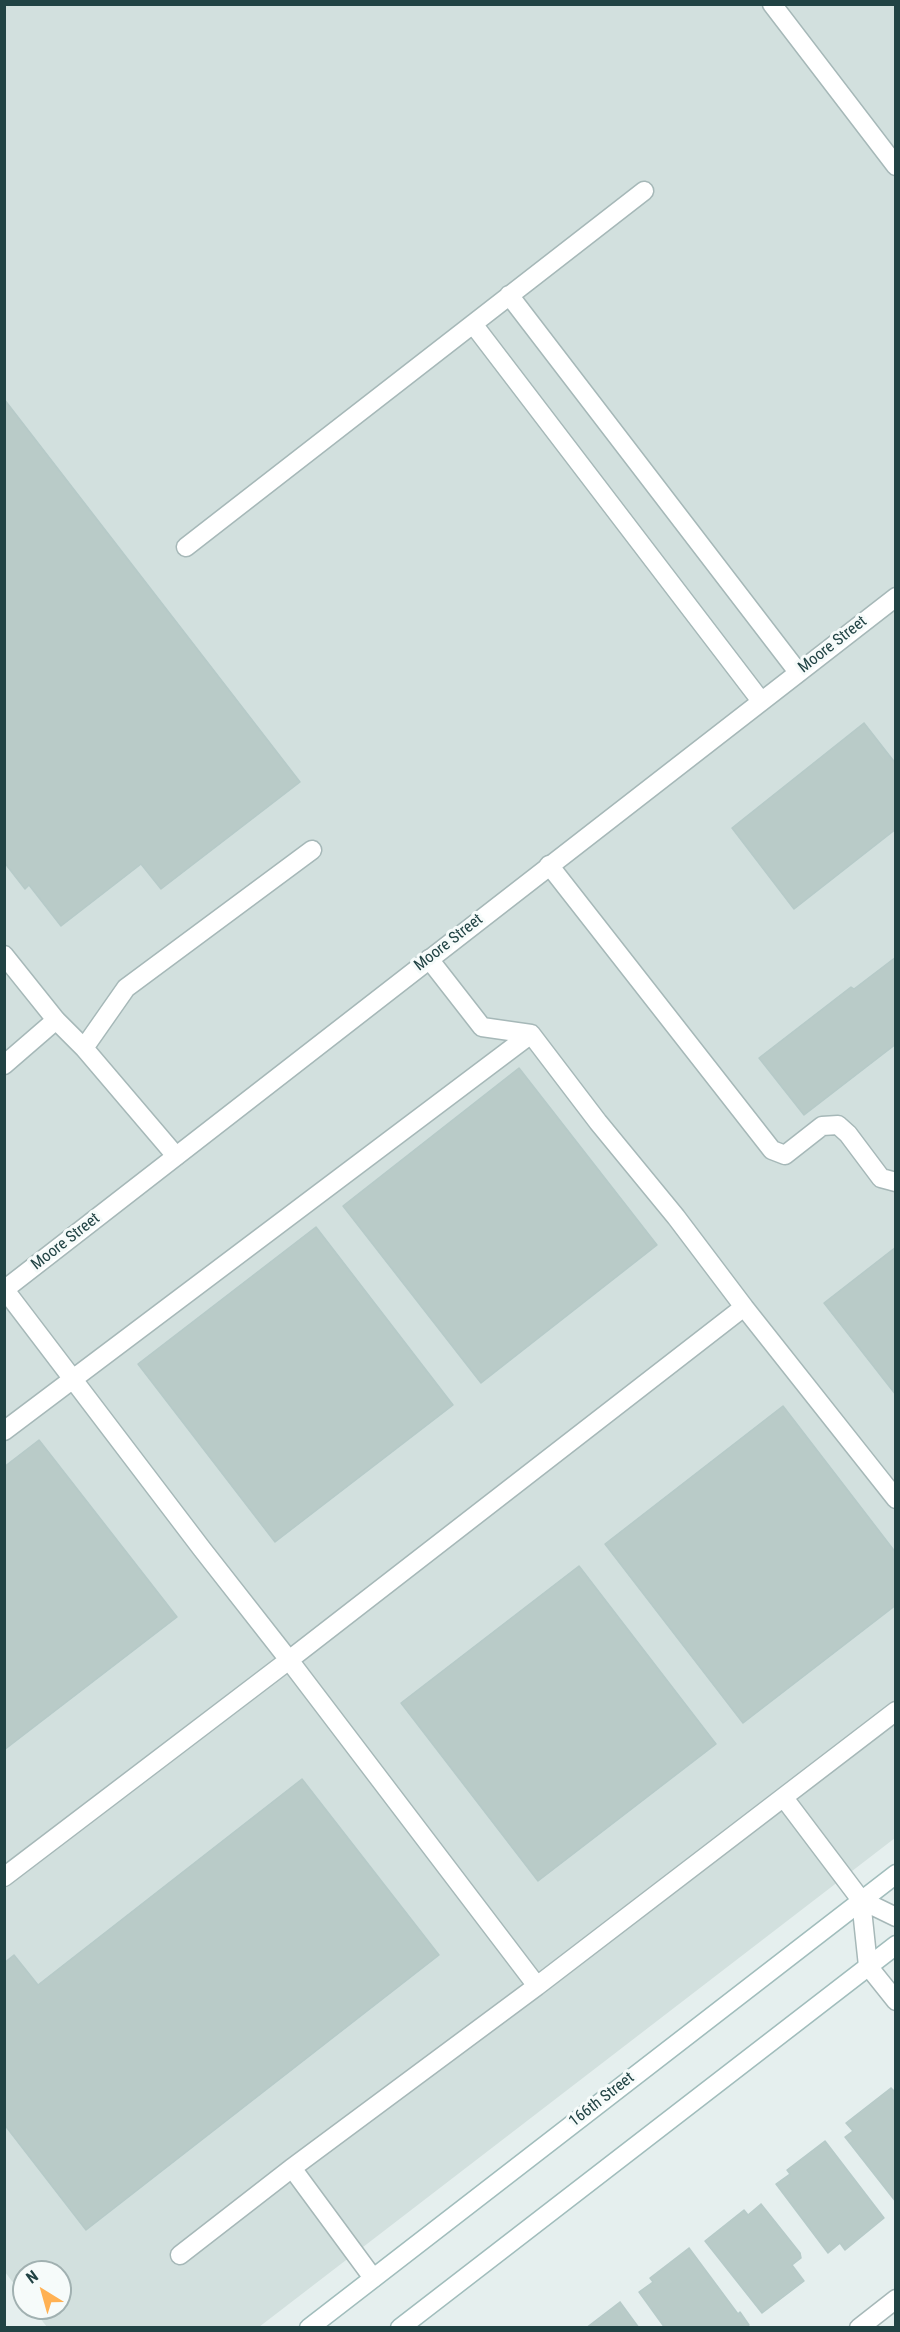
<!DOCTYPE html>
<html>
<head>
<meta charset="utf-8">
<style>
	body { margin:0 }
	#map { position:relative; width:900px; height:2332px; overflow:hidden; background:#e5efee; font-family:"Roboto Condensed",sans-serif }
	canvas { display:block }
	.frame { position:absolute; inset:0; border:6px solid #214344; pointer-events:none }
	.north { position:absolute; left:12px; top:2260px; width:60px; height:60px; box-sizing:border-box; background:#f6fbfa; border:2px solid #a1b1b1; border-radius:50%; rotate:323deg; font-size:16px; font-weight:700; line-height:24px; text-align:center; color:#214344 }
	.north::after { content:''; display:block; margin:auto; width:21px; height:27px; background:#ffb153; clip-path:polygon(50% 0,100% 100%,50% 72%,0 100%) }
</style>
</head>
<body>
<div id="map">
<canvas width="900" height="2332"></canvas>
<div class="frame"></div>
<div class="north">N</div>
</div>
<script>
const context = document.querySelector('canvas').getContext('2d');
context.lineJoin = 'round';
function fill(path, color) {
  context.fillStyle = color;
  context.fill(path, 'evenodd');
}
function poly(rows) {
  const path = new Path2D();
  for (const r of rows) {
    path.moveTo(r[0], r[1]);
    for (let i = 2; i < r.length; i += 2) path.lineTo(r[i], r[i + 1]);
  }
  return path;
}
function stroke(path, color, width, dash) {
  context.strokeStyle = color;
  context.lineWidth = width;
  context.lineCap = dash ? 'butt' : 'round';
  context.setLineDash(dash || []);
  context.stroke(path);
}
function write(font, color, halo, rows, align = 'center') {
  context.font = font + ' "Roboto Condensed",sans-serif';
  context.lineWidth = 6;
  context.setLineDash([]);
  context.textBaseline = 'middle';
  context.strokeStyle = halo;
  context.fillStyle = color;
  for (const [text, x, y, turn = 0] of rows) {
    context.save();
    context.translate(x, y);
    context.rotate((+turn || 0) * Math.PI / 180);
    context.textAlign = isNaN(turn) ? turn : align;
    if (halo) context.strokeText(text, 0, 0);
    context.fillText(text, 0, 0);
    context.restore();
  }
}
fill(poly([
	[5,5,895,5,895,1838,259,2327,47,2327,32,2308,60,2308,60,2272,24,2272,24,2297,5,2272]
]), '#d2e0de');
const building = poly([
	[4,399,300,782,161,889,141,864,61,926,29,885,25,889,4,862,4,399],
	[864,723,896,764,896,829,794,909,732,828,864,723],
	[896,957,896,1044,804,1115,759,1058,851,987,854,989,896,957],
	[519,1068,657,1245,481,1383,343,1206,519,1068],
	[316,1227,453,1405,275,1542,138,1364,316,1227],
	[896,1247,896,1395,824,1303,896,1247],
	[783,1406,896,1553,896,1605,743,1723,605,1544,783,1406],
	[39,1440,177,1617,4,1750,4,1467,39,1440],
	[579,1566,716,1744,538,1881,401,1703,579,1566],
	[302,1779,439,1955,86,2230,4,2124,4,1963,14,1955,38,1985,302,1779],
	[891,2088,896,2093,896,2202,845,2137,853,2131,846,2123,891,2088],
	[825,2141,884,2218,845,2250,840,2243,828,2253,776,2184,790,2174,787,2170,825,2141],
	[761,2204,800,2253,801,2258,792,2265,804,2281,762,2313,705,2241,744,2210,748,2215,761,2204],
	[689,2248,738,2314,740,2312,749,2325,746,2328,665,2328,639,2292,653,2282,650,2278,689,2248],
	[620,2302,639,2328,586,2328,620,2302]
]);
fill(building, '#b9cbc8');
stroke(building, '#b6cac8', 1.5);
const lane = poly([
	[772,4,896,166],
	[509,295,798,672],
	[473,324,761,701],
	[186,547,644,191],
	[549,865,772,1150,785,1155,822,1126,838,1125,848,1134,881,1178,896,1182],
	[4,955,56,1020,84,1048,176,1156],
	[84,1048,126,988,312,850],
	[4,1065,56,1020],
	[5,1290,202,1549,289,1660,744,1307,676,1217,598,1122,531,1034,482,1027,429,959],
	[744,1307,896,1499],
	[4,1431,531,1034],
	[784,1798,861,1900],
	[4,1877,289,1660,537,1986,292,2168,180,2255],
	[537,1986,896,1711],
	[292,2168,373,2278]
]);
const street = poly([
	[4,1290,896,597],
	[861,1900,868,1966,896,2001],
	[861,1900,896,1917],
	[859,2328,896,2299]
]);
const secondary = poly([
	[309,2328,896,1874],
	[400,2328,896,1945]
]);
stroke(lane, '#a6b8b8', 21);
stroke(street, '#a6b8b8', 21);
stroke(secondary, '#a1bdbc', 21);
stroke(lane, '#fff', 18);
stroke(street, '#fff', 18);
stroke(secondary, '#fff', 18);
write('16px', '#214344', '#f6fbfa', [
	["Moore Street",833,645,-38],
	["Moore Street",449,943,-38],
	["Moore Street",66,1242,-38],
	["166th Street",602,2100,-38]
]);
</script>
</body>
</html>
